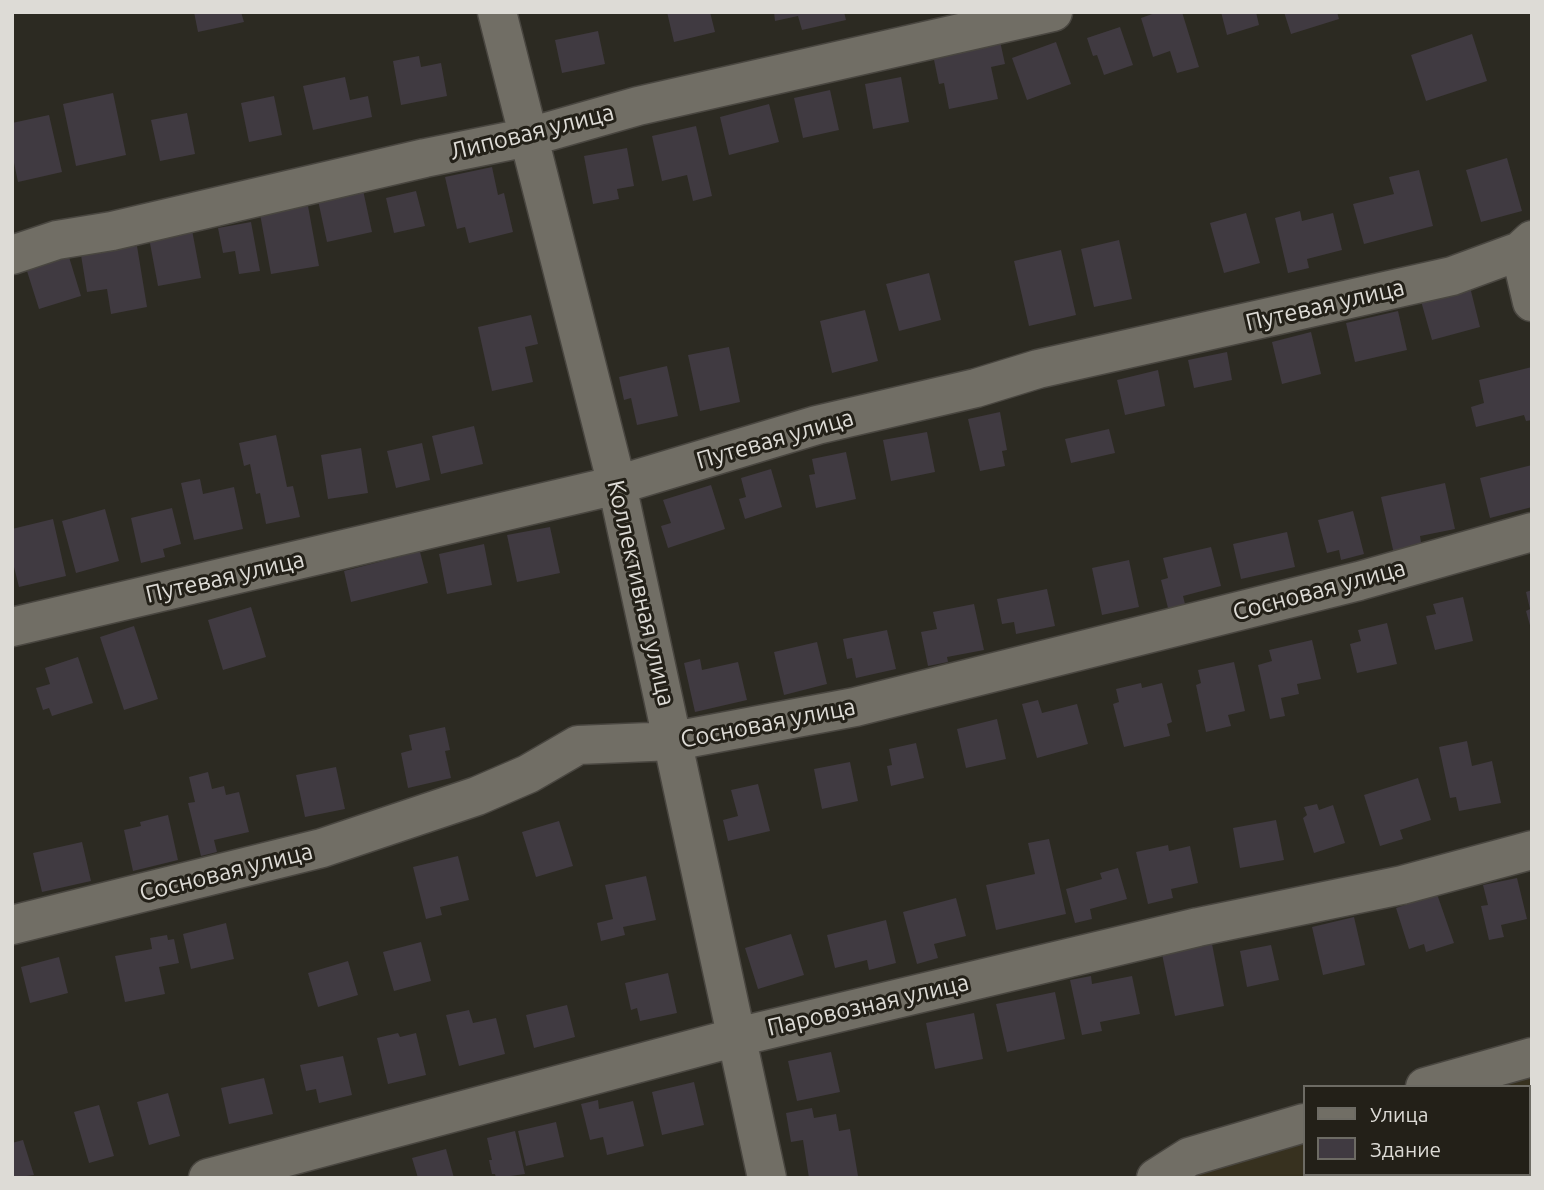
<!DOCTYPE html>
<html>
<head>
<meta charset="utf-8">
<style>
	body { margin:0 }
	#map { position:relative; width:1544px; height:1190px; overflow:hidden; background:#2c2a22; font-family:Ubuntu,sans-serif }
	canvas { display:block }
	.frame { position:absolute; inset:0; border:14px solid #dddbd6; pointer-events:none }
	.legend { position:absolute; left:1303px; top:1085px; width:228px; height:91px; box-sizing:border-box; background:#232018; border:2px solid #6d6b64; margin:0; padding:9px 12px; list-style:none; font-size:21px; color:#dddbd6 }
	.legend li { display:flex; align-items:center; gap:14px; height:35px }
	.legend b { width:35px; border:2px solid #6d6b64 }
</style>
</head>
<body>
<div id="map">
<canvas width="1544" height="1190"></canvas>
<div class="frame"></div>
<ul class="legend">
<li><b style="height:9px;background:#716e65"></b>Улица</li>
<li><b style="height:19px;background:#403a41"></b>Здание</li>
</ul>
</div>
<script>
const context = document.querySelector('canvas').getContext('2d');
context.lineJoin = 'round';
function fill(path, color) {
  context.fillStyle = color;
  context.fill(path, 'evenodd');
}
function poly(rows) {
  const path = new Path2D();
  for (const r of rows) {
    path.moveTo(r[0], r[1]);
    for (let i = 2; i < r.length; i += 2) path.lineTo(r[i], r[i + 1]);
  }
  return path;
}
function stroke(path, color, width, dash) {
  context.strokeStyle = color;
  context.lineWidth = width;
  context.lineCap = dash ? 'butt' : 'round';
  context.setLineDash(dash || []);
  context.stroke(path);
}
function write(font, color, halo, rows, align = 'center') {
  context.font = font + ' Ubuntu,sans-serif';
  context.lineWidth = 6;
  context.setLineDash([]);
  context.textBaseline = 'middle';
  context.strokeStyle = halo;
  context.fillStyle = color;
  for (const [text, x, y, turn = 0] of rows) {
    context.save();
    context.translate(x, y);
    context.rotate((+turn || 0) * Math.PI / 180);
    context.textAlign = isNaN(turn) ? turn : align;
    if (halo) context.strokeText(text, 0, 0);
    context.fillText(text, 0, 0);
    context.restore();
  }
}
fill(poly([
	[1532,1064,1532,1178,1174,1178,1304,1132,1304,1174,1528,1174,1528,1087,1457,1087]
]), '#37311f');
fill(poly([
	[194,12,241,12,244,22,198,32],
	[667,12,710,12,715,32,674,42],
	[774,12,844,12,846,20,802,30,798,16,775,21],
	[1158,12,1182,12,1199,67,1177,73,1170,51,1153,57,1141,18],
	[1221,12,1256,12,1259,25,1227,35],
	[1284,12,1337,12,1339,19,1291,34],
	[1120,27,1133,65,1104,75,1097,55,1093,56,1087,38],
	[598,31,605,64,562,73,555,40],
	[1472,34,1487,81,1426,101,1411,55],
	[1000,41,1005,64,991,67,998,99,949,109,944,83,939,84,933,55],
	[1056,42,1071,84,1027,100,1012,58],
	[419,56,421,67,441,63,447,96,401,105,393,61],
	[345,77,350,100,368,96,372,117,313,130,303,86],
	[901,77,909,122,873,129,865,84],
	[830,90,839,130,803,138,794,98],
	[113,93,126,155,76,166,63,104],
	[274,96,282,135,249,142,241,103],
	[769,104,779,142,729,155,720,117],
	[187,113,195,154,160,161,151,120],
	[49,115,62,172,18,182,12,153,12,123],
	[696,126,712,196,693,201,687,175,662,181,652,136],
	[627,148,634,186,617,189,619,199,593,204,584,156],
	[1507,158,1522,211,1481,222,1466,170],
	[492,167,498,195,504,193,513,232,469,243,465,227,457,229,445,177],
	[1419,170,1433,226,1364,244,1353,204,1394,194,1389,177],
	[363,190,372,232,327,242,316,191],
	[416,191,425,226,394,233,386,198],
	[308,206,319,266,271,274,260,214],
	[1300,211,1302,221,1333,213,1342,250,1307,259,1309,268,1288,273,1275,218],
	[1246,213,1260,263,1224,273,1210,223],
	[251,222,260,271,239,274,235,251,223,253,218,228],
	[192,230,201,278,158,286,149,238],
	[1119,240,1132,299,1094,307,1081,249],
	[137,246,147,307,111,314,107,289,87,292,81,255],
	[1061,250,1076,315,1029,326,1014,261],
	[69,257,81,296,39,309,27,271],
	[929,273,941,320,899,331,886,284],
	[1470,287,1480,327,1432,340,1421,301],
	[865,310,878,361,832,373,820,321],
	[1398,311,1407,350,1355,362,1346,323],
	[531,315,538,344,525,347,533,382,492,391,478,327],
	[1311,332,1321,374,1282,384,1272,342],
	[729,347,740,402,700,411,688,355],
	[1227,352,1232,380,1194,388,1188,360],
	[667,366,678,416,637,425,631,398,624,400,619,377],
	[1532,367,1532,420,1526,421,1524,415,1476,427,1471,407,1484,403,1479,380],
	[1158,370,1165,406,1125,415,1117,380],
	[1000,412,1007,450,1002,451,1005,466,980,471,968,419],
	[474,426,483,464,441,474,432,436],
	[1109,429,1115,453,1071,463,1065,439],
	[927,432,935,472,891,481,883,440],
	[276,435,287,487,293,486,300,517,266,524,260,493,256,494,250,464,244,466,239,443],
	[422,443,430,480,396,488,387,451],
	[361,448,368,493,328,499,321,455],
	[846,452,856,499,816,508,809,475,815,474,812,459],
	[1532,465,1532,507,1490,518,1480,478],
	[771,469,782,507,745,519,739,499,746,497,741,478],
	[200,479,203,494,234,487,243,529,194,540,181,483],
	[1445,483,1455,529,1420,536,1422,548,1394,554,1381,497],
	[711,485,725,529,668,548,661,526,671,523,663,500],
	[172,508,181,544,163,549,165,557,141,563,131,518],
	[105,509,119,561,76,573,62,521],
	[1353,511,1364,554,1341,560,1339,550,1327,553,1318,520],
	[53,519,66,576,19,587,12,559,12,529],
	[550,527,560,573,517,582,507,535],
	[1287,532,1295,567,1241,579,1233,544],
	[418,544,428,583,351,602,344,571,402,556,400,549],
	[484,544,492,585,447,594,439,554],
	[1211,547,1221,586,1183,596,1186,608,1169,612,1161,580,1168,578,1163,558],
	[1129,560,1139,607,1102,615,1092,568],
	[1047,589,1055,626,1016,634,1014,622,1002,624,997,599],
	[1532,590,1532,629,1531,629,1526,611,1530,609,1526,592],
	[1463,597,1473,641,1435,650,1426,616,1436,614,1433,604],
	[974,604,984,650,947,657,948,662,928,666,921,632,937,629,933,612],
	[251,607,266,657,223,670,208,620],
	[1387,623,1397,664,1357,673,1350,644,1361,641,1358,630],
	[134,626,158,699,124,710,100,637],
	[887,630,896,669,856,678,852,658,847,659,843,639],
	[1312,640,1321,679,1297,684,1299,694,1281,698,1285,716,1270,719,1258,665,1272,661,1269,650],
	[817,642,827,684,784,695,774,652],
	[78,657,93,703,52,716,49,708,43,710,36,688,50,684,45,668],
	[700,659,702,670,738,662,747,700,695,712,684,663],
	[1234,662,1245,711,1228,715,1231,726,1206,732,1196,685,1201,683,1198,670],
	[1141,683,1142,688,1162,683,1172,722,1167,724,1170,736,1124,747,1113,704,1119,702,1116,689],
	[1038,700,1042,713,1077,704,1088,744,1037,758,1022,704],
	[997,719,1006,759,966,768,957,729],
	[445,727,450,750,445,751,451,778,408,788,401,753,412,750,409,735],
	[1467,741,1472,766,1492,761,1501,803,1459,811,1456,797,1450,798,1439,747],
	[916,743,924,778,891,786,887,766,892,765,889,749],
	[850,762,858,801,822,809,814,769],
	[336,767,345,809,305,817,296,775],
	[208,772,212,789,224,786,226,795,239,792,249,832,214,840,217,852,201,856,188,803,195,802,189,777],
	[1418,778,1431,820,1400,830,1403,839,1380,846,1364,795],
	[758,784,770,831,728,841,723,820,738,816,731,790],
	[1317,804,1319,810,1333,805,1345,843,1314,853,1303,818,1307,815,1304,807],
	[168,815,178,860,133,871,124,830,141,826,140,822],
	[1276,820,1284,860,1240,868,1233,828],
	[559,821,573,866,536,877,522,832],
	[1049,839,1066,914,996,930,986,885,1035,874,1028,843],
	[82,842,91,881,42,892,33,853],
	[1168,845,1169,851,1190,846,1198,883,1171,889,1173,898,1148,904,1136,852],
	[458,856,469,900,440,907,442,915,426,919,413,867],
	[1118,868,1127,899,1090,909,1092,919,1075,923,1066,889,1102,879,1100,873],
	[646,876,656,920,623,927,625,935,601,941,597,923,613,919,605,885],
	[1517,878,1527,919,1501,925,1504,937,1489,940,1481,906,1488,905,1483,885],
	[1437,894,1454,943,1426,952,1424,944,1409,949,1396,908],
	[956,898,966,936,934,944,938,958,917,964,903,912],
	[1354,917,1365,965,1323,975,1312,927],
	[886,920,896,963,869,970,867,960,835,968,827,935],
	[226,923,234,959,191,969,183,934],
	[791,934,804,975,758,989,745,948],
	[167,935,168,940,174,939,179,963,159,967,165,994,125,1002,115,956,152,949,150,938],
	[421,942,431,981,394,991,383,952],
	[1212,944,1224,1006,1175,1016,1162,954],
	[1271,945,1279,980,1247,987,1240,951],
	[59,957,68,993,30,1003,21,967],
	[348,961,358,995,318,1007,308,973],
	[668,973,677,1013,640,1021,637,1008,631,1010,625,983],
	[1091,976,1092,984,1132,976,1140,1014,1100,1022,1102,1031,1082,1035,1070,980],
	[1055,992,1065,1039,1007,1052,996,1004],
	[567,1005,575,1037,534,1048,526,1015],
	[469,1010,473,1023,496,1018,505,1054,459,1066,446,1015],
	[974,1013,983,1059,935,1069,926,1023],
	[398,1033,400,1037,416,1033,426,1075,388,1084,377,1038],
	[831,1052,840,1092,797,1101,788,1061],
	[343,1056,352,1095,319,1103,316,1089,306,1091,300,1065],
	[264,1078,273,1114,229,1124,221,1088],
	[694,1082,704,1125,662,1135,652,1092],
	[168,1093,180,1136,149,1145,137,1102],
	[598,1100,599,1109,633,1101,644,1146,607,1155,603,1137,590,1140,581,1104],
	[99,1105,114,1156,89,1163,74,1112],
	[812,1108,814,1118,836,1114,839,1131,850,1129,858,1176,809,1178,803,1140,791,1142,786,1113],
	[556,1122,564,1157,526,1166,518,1131],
	[515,1131,525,1174,496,1178,495,1174,492,1174,489,1160,492,1160,487,1138],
	[23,1140,34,1175,12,1178,12,1143],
	[446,1149,454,1178,418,1178,412,1158]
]), '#403a41');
const minor = poly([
	[497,12,617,485,767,1178],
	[1520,251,1532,302],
	[12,255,57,240,112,231,425,158,529,137,638,106,1053,12],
	[12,627,617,485,817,425,976,388,1038,369,1452,276,1520,251,1532,240],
	[12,925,322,848,477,796,528,774,578,745,674,741,855,707,1359,581,1532,532],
	[1425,1087,1532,1057],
	[208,1178,737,1037,1198,927,1402,885,1532,850],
	[1156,1178,1189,1157,1304,1123]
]);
stroke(minor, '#494640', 41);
stroke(minor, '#716e65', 38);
write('24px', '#dddbd6', '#232018', [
	["Липовая улица",532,132,-14],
	["Путевая улица",1325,305,-13],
	["Путевая улица",775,439,-16],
	["Путевая улица",225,577,-13],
	["Сосновая улица",1319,590,-15],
	["Коллективная улица",641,593,77],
	["Сосновая улица",768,723,-11],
	["Сосновая улица",226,872,-14],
	["Паровозная улица",868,1005,-13]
]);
</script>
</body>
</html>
